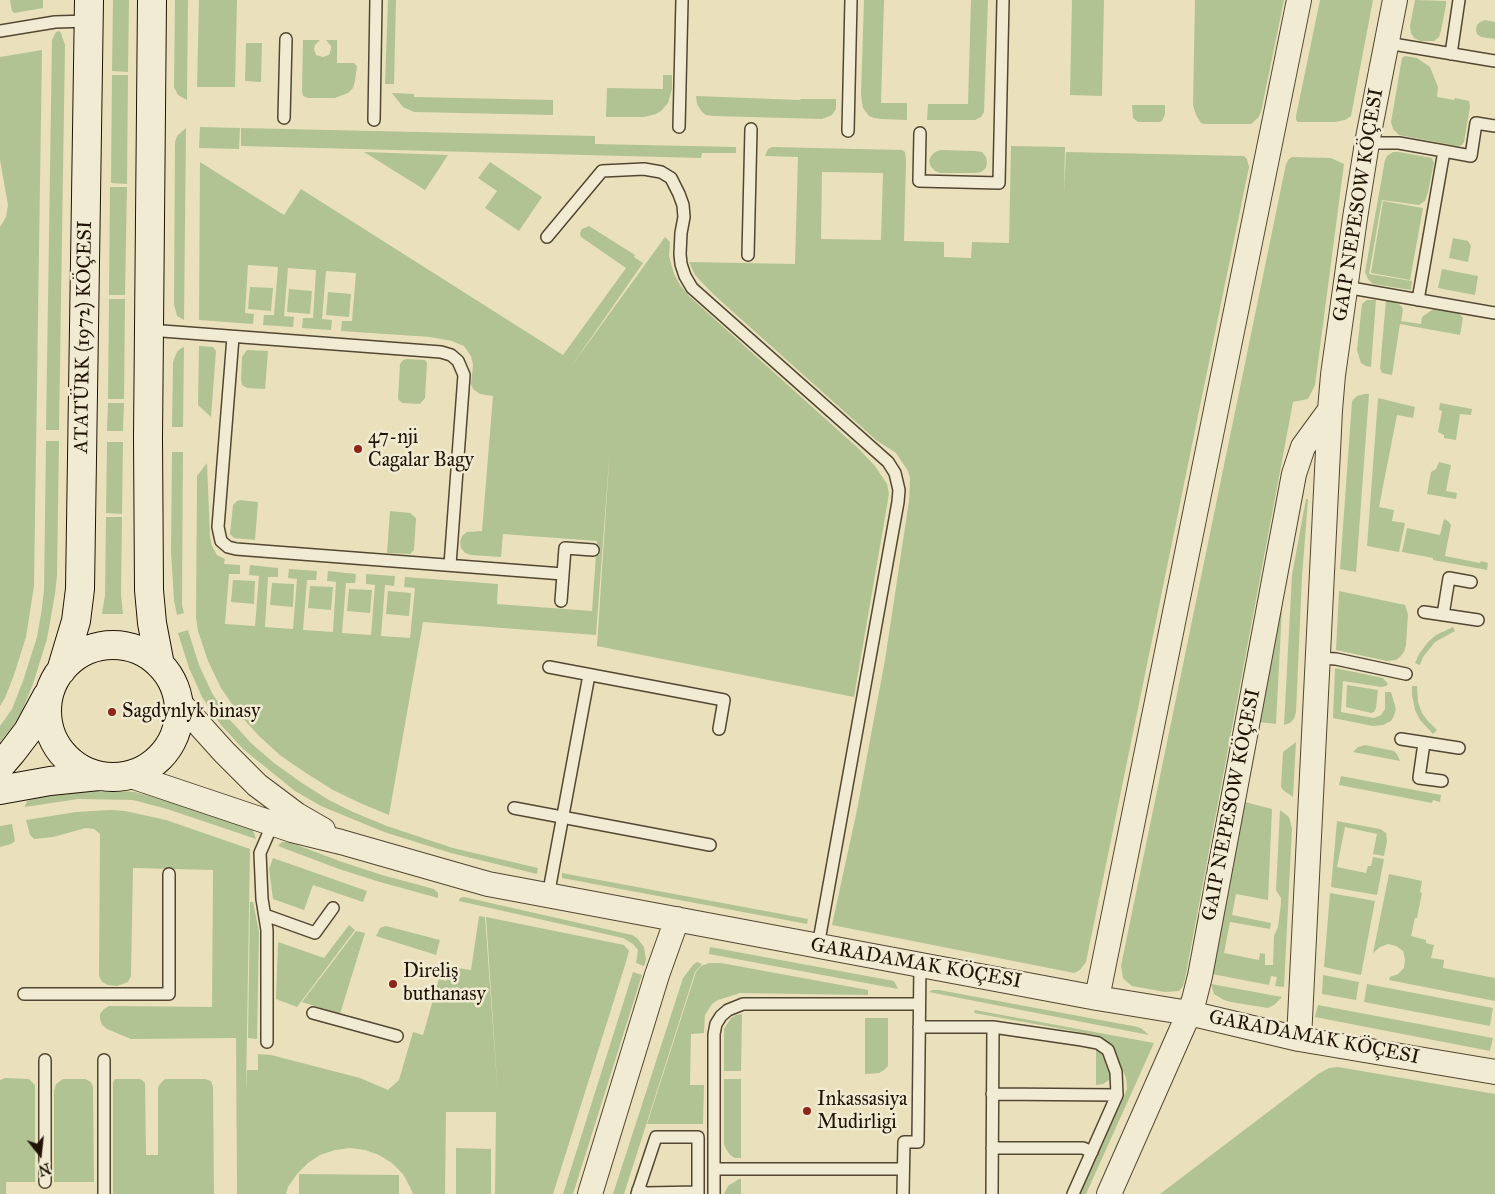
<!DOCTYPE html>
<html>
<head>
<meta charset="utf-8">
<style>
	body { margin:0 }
	#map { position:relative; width:1495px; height:1194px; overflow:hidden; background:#eae0bb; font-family:"IM FELL Great Primer",serif }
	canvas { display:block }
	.north { position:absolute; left:15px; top:1129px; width:50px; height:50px; -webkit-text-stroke:4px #f1ebd3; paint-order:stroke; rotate:164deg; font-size:14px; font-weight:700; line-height:20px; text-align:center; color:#211305 }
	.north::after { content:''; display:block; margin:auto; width:18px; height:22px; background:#211305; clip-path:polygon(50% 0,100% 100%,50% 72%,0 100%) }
</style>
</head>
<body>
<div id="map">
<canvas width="1495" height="1194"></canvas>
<div class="north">N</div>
</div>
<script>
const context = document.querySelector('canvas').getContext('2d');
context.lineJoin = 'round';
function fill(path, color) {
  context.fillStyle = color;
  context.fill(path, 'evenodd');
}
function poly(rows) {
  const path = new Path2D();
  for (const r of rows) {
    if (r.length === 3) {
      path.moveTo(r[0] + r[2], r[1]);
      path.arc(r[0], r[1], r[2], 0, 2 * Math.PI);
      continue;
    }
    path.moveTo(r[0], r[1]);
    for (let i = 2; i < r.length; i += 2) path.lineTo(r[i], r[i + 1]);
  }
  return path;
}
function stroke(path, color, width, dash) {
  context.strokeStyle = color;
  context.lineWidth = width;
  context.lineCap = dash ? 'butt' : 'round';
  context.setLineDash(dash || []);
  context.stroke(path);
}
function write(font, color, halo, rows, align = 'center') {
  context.font = font + ' "IM FELL Great Primer",serif';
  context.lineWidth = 5;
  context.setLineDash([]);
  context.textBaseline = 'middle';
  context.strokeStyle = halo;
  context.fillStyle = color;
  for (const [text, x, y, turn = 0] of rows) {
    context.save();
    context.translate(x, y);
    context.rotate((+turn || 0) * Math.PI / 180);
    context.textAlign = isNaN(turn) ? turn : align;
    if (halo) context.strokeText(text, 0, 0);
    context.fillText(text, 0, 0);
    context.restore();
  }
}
fill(poly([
	[10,0,43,0,43,8,14,13,12,11],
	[113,0,129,0,128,72,112,71],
	[175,0,188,0,187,100,178,95,174,87],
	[199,0,237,0,235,87,197,87],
	[388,0,396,0,394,84,385,84],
	[864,0,884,0,881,103,907,103,907,120,881,119,874,118,869,116,863,108,861,95],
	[971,0,988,0,984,112,981,117,975,120,927,120,928,104,968,104],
	[1072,0,1104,0,1102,96,1070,95],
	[1195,0,1284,0,1261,112,1258,118,1251,124,1205,124,1201,123,1196,115,1193,105],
	[1320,0,1373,0,1351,116,1345,120,1335,122,1298,122,1296,120,1296,116],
	[1415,0,1446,1,1446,5,1441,31,1439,37,1434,41,1420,41,1414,38,1411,33,1410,26],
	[1485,20,1495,22,1495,39,1481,37,1477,34,1476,29,1477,25,1480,22],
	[59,31,61,33,65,45,59,430,46,430,52,40,56,32],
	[303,40,320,40,315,45,314,49,316,55,323,57,329,55,331,49,331,46,326,40,337,40,337,63,354,63,357,66,355,81,353,88,348,93,335,98,308,98,303,96,302,91],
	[246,43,262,43,261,82,245,81],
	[42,50,34,586,26,637,14,675,5,698,0,706,0,227,6,217,8,205,0,160,0,57],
	[1405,56,1417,58,1430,67,1438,87,1437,97,1454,100,1455,98,1469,101,1470,107,1464,142,1462,145,1458,146,1399,135,1393,129,1391,122,1402,58],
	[112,75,128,75,127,184,111,183],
	[663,75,672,75,672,89,668,103,661,111,656,114,644,117,606,117,607,88,663,89],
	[392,93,414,94,414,97,553,100,553,115,414,112,403,107],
	[696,96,800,100,801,99,836,99,836,109,832,115,822,119,714,116,706,115,702,112,697,104],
	[1132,105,1165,105,1165,114,1162,121,1159,122,1138,122,1133,118],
	[200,127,240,128,239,149,199,148],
	[186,128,184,320,177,316,174,304,175,142,177,136],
	[241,128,595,136,595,144,736,147,736,153,702,153,701,158,241,146],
	[1011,146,1065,147,1064,193,1066,152,1244,156,1247,159,1249,167,1086,962,1080,970,1074,973,832,925,857,810,885,660,909,501,910,478,908,471,896,453,876,440,713,294,695,275,689,262,795,264,798,157,765,156,768,149,772,147,902,150,905,152,906,161,904,241,944,242,944,257,971,258,972,242,1009,243],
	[822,172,883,173,881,240,821,239],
	[941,150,976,151,982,152,986,157,987,162,986,168,981,172,976,173,940,173,935,171,931,167,929,161,931,156,935,152],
	[364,152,448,155,425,190],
	[1393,152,1399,152,1432,158,1434,163,1428,192,1425,201,1419,205,1382,200,1369,274,1412,281,1411,290,1373,284,1368,279,1365,272,1385,160,1387,156],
	[1292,157,1331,158,1344,164,1315,385,1308,399,1293,402,1185,979,1183,986,1179,991,1165,992,1132,986,1127,982,1123,978,1121,966,1286,164,1289,159],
	[200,162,284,215,301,189,563,355,626,268,581,237,580,233,582,229,589,226,635,255,634,257,643,263,570,368,665,237,670,242,669,256,674,274,680,285,689,296,859,449,875,466,887,484,889,494,854,697,597,646,610,448,596,635,423,622,389,815,360,803,333,790,306,773,281,756,259,736,238,713,221,688,208,661,198,631,196,618,197,476,207,463,210,537,212,546,217,555,225,559,224,564,240,565,240,574,229,574,225,624,255,626,259,576,249,575,250,565,278,568,278,577,268,577,265,627,293,629,297,579,288,578,289,569,317,571,316,580,307,580,303,630,333,632,336,582,327,581,328,571,356,574,355,583,346,583,342,633,371,635,375,585,366,584,366,574,395,576,394,586,385,585,381,636,410,638,415,588,404,587,405,577,498,584,497,604,592,611,597,541,503,534,501,557,471,555,465,553,461,548,460,542,462,536,467,532,482,531,493,396,480,394,473,389,471,384,473,365,471,356,464,346,459,344,452,341,430,337,341,331,342,321,352,321,356,273,326,271,322,319,332,320,331,330,302,328,303,318,313,318,316,270,288,268,284,316,294,317,293,327,263,325,264,315,274,315,278,267,248,265,245,313,254,314,253,324,199,320],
	[490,162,542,197,519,231,485,208,497,191,478,178],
	[110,187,127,187,125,295,109,295],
	[1383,201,1423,208,1410,280,1371,273],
	[1453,238,1468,241,1471,246,1468,262,1449,258],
	[1442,269,1478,276,1475,295,1438,288],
	[250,287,273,288,271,311,248,309],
	[289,289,312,291,310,314,287,312],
	[328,292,351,294,349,317,326,315],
	[109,299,125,299,124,399,108,399],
	[1367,300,1376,300,1371,367,1366,366,1361,363,1357,350,1362,304],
	[1386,300,1399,304,1402,307,1403,310,1401,321,1421,324,1422,317,1436,307,1457,312,1460,314,1463,318,1460,335,1400,324,1392,375,1382,373,1380,368],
	[199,346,213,347,216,351,211,417,198,405],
	[184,347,183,427,172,427,173,362,177,352,180,349],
	[247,350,268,351,265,389,247,388,242,385,241,380,242,357],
	[407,359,425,360,427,363,425,398,420,404,402,403,398,399,400,364,403,360],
	[1365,394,1369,394,1356,572,1340,569,1352,401,1357,396],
	[1378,398,1415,407,1413,418,1397,415,1379,507,1394,510,1392,521,1405,523,1399,552,1367,546],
	[108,403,124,403,123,431,107,431],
	[1440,403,1472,409,1471,415,1460,414,1456,440,1444,438,1444,435,1438,432,1442,411,1439,410],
	[46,441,59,441,57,576,55,594,47,639,33,684,21,713,12,727,0,742,0,726,12,709,23,681,37,637,41,614,44,591],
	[107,442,123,442,122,514,106,513],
	[172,452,183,452,182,605,184,613,177,615,174,600,171,552],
	[1439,462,1451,465,1446,491,1457,493,1456,499,1427,494,1431,472,1436,469],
	[1306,499,1308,499,1302,577,1296,712,1294,719,1290,723,1284,725,1292,575],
	[240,500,258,502,255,540,234,538,230,534,233,505,237,501],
	[390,511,410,513,416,518,414,550,410,554,387,553],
	[106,517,122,517,121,595,123,614,102,614,105,595],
	[1444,519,1448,521,1451,525,1445,556,1480,563,1481,561,1488,563,1487,570,1433,560,1433,558,1402,552,1407,528,1440,535],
	[233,580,255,581,254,604,231,602],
	[272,583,294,584,293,607,270,605],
	[310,586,333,587,331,610,308,608],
	[349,589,372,590,370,613,347,611],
	[1283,589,1276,724,1259,722],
	[388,591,411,593,409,616,386,614],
	[1339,591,1405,605,1408,614,1406,645,1404,652,1400,657,1396,660,1387,661,1336,650],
	[1453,627,1455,631,1435,642,1423,657,1420,665,1415,663,1419,654,1428,642,1436,635],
	[188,630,199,665,212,693,230,720,251,743,274,763,302,783,329,800,353,812,387,826,453,848,538,868,537,874,451,853,384,832,321,806,295,791,243,749,221,725,202,697,189,668,178,633],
	[1335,668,1383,678,1388,684,1386,686,1381,687,1343,681,1341,712,1374,718,1381,715,1385,709,1385,692,1391,692,1396,709,1394,716,1391,721,1383,725,1373,726,1333,718],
	[1347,685,1378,690,1376,708,1374,712,1371,713,1346,707],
	[1412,686,1417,686,1418,702,1422,713,1427,720,1437,730,1433,734,1420,720,1415,710,1412,695],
	[1296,742,1293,797,1283,790,1281,787,1283,752],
	[1365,745,1394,751,1397,754,1400,761,1353,752,1358,747],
	[1341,776,1441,795,1440,802,1433,800,1432,803,1339,785],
	[96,790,123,791,135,792,170,802,253,830,256,839,167,809,133,800,78,799,25,807,25,806,27,801,31,799,46,795,78,791],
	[1245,802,1272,809,1268,900,1236,894,1232,915,1271,923,1270,929,1230,922,1224,953,1259,960,1260,953,1265,954,1265,965,1273,965,1274,936,1278,927,1281,903,1281,898,1276,890,1280,810,1289,817,1292,828,1284,987,1275,986,1277,977,1271,976,1269,985,1212,974],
	[110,810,125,811,166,820,250,849,246,1092,247,1070,258,1070,258,1054,271,1055,360,1078,388,1090,399,1080,413,1032,423,1035,439,979,446,981,450,967,471,970,479,916,485,917,498,1096,486,917,624,945,629,951,626,962,553,1194,495,1194,496,1112,446,1112,445,1194,413,1194,410,1187,403,1174,392,1163,379,1155,365,1150,350,1148,335,1150,320,1155,308,1163,297,1174,288,1187,286,1194,237,1194,236,1038,131,1039,107,1029,102,1025,100,1019,100,1014,104,1009,109,1006,212,1007,213,870,133,868,131,976,128,982,117,986,108,985,102,982,99,976,100,834,94,829,86,828,53,837,34,839,30,835,26,820,76,812],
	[1337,821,1380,829,1386,833,1387,841,1384,856,1373,854,1377,834,1345,827,1337,867,1366,873,1368,866,1371,866,1373,857,1384,859,1377,895,1331,887],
	[12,824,15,841,11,844,0,847,0,826],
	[282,842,289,842,342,862,382,875,434,889,438,893,438,898,380,882,339,869,278,846],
	[273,858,367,891,363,902,313,885,304,910,273,899,269,869],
	[562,873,808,919,807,924,562,878],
	[1389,874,1422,881,1420,892,1422,893,1417,918,1415,918,1411,936,1426,940,1426,943,1434,945,1431,958,1444,960,1443,968,1495,978,1495,1001,1389,980,1390,977,1398,974,1404,968,1405,959,1403,951,1396,946,1388,944,1380,947,1373,953],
	[1330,893,1375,901,1361,975,1324,967],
	[464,897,632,935,637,938,644,947,646,960,644,966,636,963,638,950,633,944,623,938,459,901,460,898],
	[250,902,253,902,259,932,257,1039,248,1038],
	[349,925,355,930,297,1007,276,999,278,942,324,958],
	[386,926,440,940,436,955,376,936,380,928],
	[356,931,365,933,340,1014,302,1002],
	[710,947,894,981,898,989,709,954],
	[697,962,702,964,695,972,624,1194,613,1194,683,978,693,965],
	[709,963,721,963,868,990,868,995,740,993,718,1000,712,1004,705,1015,704,1033,691,1034,690,1085,704,1085,703,1124,647,1124,696,972,701,966],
	[633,972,642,975,573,1194,563,1194],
	[1323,975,1359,982,1356,1000,1322,994],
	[1211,984,1282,997,1274,1005,1268,1008,1231,1002,1224,1000,1214,994],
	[1367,984,1493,1008,1490,1026,1364,1002],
	[932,990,939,990,1138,1027,1142,1029,1149,1035,929,992],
	[1318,1005,1493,1038,1490,1051,1315,1017],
	[975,1010,1154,1043,1086,1194,1080,1194,1127,1089,1126,1078,1114,1050,1106,1041,1096,1035,974,1013],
	[742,1014,741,1071,724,1071,724,1029,731,1018,736,1015],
	[865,1018,888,1018,888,1066,884,1070,879,1073,865,1074],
	[1096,1049,1102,1054,1107,1066,1109,1074,1109,1080,1103,1084,1096,1085],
	[1338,1067,1495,1094,1495,1194,1160,1194,1318,1074,1329,1068],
	[5,1078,29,1079,35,1085,35,1182,6,1182,6,1194,0,1194,0,1080],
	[63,1079,85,1079,91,1082,93,1087,94,1182,54,1182,54,1091,56,1084],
	[115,1079,139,1079,142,1080,145,1083,146,1155,158,1155,158,1087,160,1084,165,1079,205,1079,211,1081,213,1087,214,1194,113,1194,113,1082],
	[724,1079,741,1079,741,1158,735,1158,730,1155,726,1149,724,1144],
	[456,1148,491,1149,491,1194,456,1194],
	[299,1174,399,1175,399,1194,299,1194],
	[739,1179,741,1179,741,1194,724,1194,728,1186]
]), '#b2c393');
const lane = poly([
	[0,31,55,22,89,21],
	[1387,43,1495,61],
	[1451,54,1459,0],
	[284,118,286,39],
	[374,120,376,0],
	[679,127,682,0],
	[848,131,851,0],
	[920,133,919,181,999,183,1003,0],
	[1367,143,1399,143,1444,151,1418,300],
	[1444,151,1471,156,1476,123,1495,126],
	[547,237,602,171,644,169,661,172,671,178,679,194,683,205,684,217,681,233,680,254,681,264,685,276,692,288,888,462,895,473,899,490,898,502,818,946],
	[748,255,751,129],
	[1345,287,1495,313],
	[149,330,441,352,451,355,458,361,464,375,450,565],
	[233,337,218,527,221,541,228,547,236,549,563,574],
	[561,601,565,548,593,550],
	[1424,612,1478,620],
	[1443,615,1449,578,1471,582],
	[1318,658,1336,659,1406,674],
	[549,667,724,700,719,729],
	[1401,739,1459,748],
	[1424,743,1419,778,1442,781],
	[514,808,710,845],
	[548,896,589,675],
	[265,915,315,933,333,908],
	[24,994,169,994,169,874],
	[313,1013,397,1036],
	[919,1027,993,1027,1082,1040,1098,1043,1108,1050,1116,1072,1117,1095,1073,1194],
	[267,1042,267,930,262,899,260,853,273,823],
	[45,1060,45,1182],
	[104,1060,104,1194],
	[992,1094,1117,1095],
	[992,1148,1083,1148,1092,1152],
	[714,1169,903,1169],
	[638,1190,646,1193,698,1192],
	[637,1194,656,1137,698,1137,698,1194],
	[714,1194,714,1034,716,1024,721,1016,728,1010,743,1004,919,1004],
	[903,1194,904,1142,918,1142,920,964],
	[992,1194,993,1027]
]);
const street = poly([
	[178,701,224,752,257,785,297,815,323,830],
	[128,775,292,830,341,842,488,884,1097,998,1189,1013,1299,1039,1495,1072],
	[1097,998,1299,0],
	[1299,1039,1330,410,1333,375,1355,218,1367,143,1395,0],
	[590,1194,657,975,677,919],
	[1109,1194,1189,1013,1194,1000,1200,976,1294,474,1303,447,1330,410]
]);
const secondary = poly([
	[152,0,148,437,149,590,152,623,160,665],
	[113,711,66],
	[61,671,76,621,80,589,89,0],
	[0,766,12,752,28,731,47,696],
	[0,790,50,781,99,776]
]);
stroke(lane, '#534632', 14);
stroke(street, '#534632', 26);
stroke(secondary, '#211305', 30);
stroke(lane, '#f1ebd3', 11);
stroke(street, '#f1ebd3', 24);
stroke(secondary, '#f1ebd3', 28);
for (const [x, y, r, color] of [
	[358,449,5,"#8f2418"],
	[112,712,5,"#8f2418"],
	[393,984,5,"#8f2418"],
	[807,1111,5,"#8f2418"]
]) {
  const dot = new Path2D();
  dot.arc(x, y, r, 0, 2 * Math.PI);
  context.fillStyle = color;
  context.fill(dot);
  stroke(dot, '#f1ebd3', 2);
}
write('20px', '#211305', '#f1ebd3', [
	["GAIP NEPESOW KÖÇESI",1359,205,-81],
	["ATATÜRK (1972) KÖÇESI",84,337,-89],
	["GAIP NEPESOW KÖÇESI",1232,805,-79],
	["GARADAMAK KÖÇESI",916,964,10],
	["GARADAMAK KÖÇESI",1314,1038,11]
]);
write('20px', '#211305', '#f1ebd3', [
	["47-nji",368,438],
	["Cagalar Bagy",368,461],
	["Sagdynlyk binasy",122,712],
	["Direliş",403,972],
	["buthanasy",403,995],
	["Inkassasiya",817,1100],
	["Mudirligi",817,1123]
], 'left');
</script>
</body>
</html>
